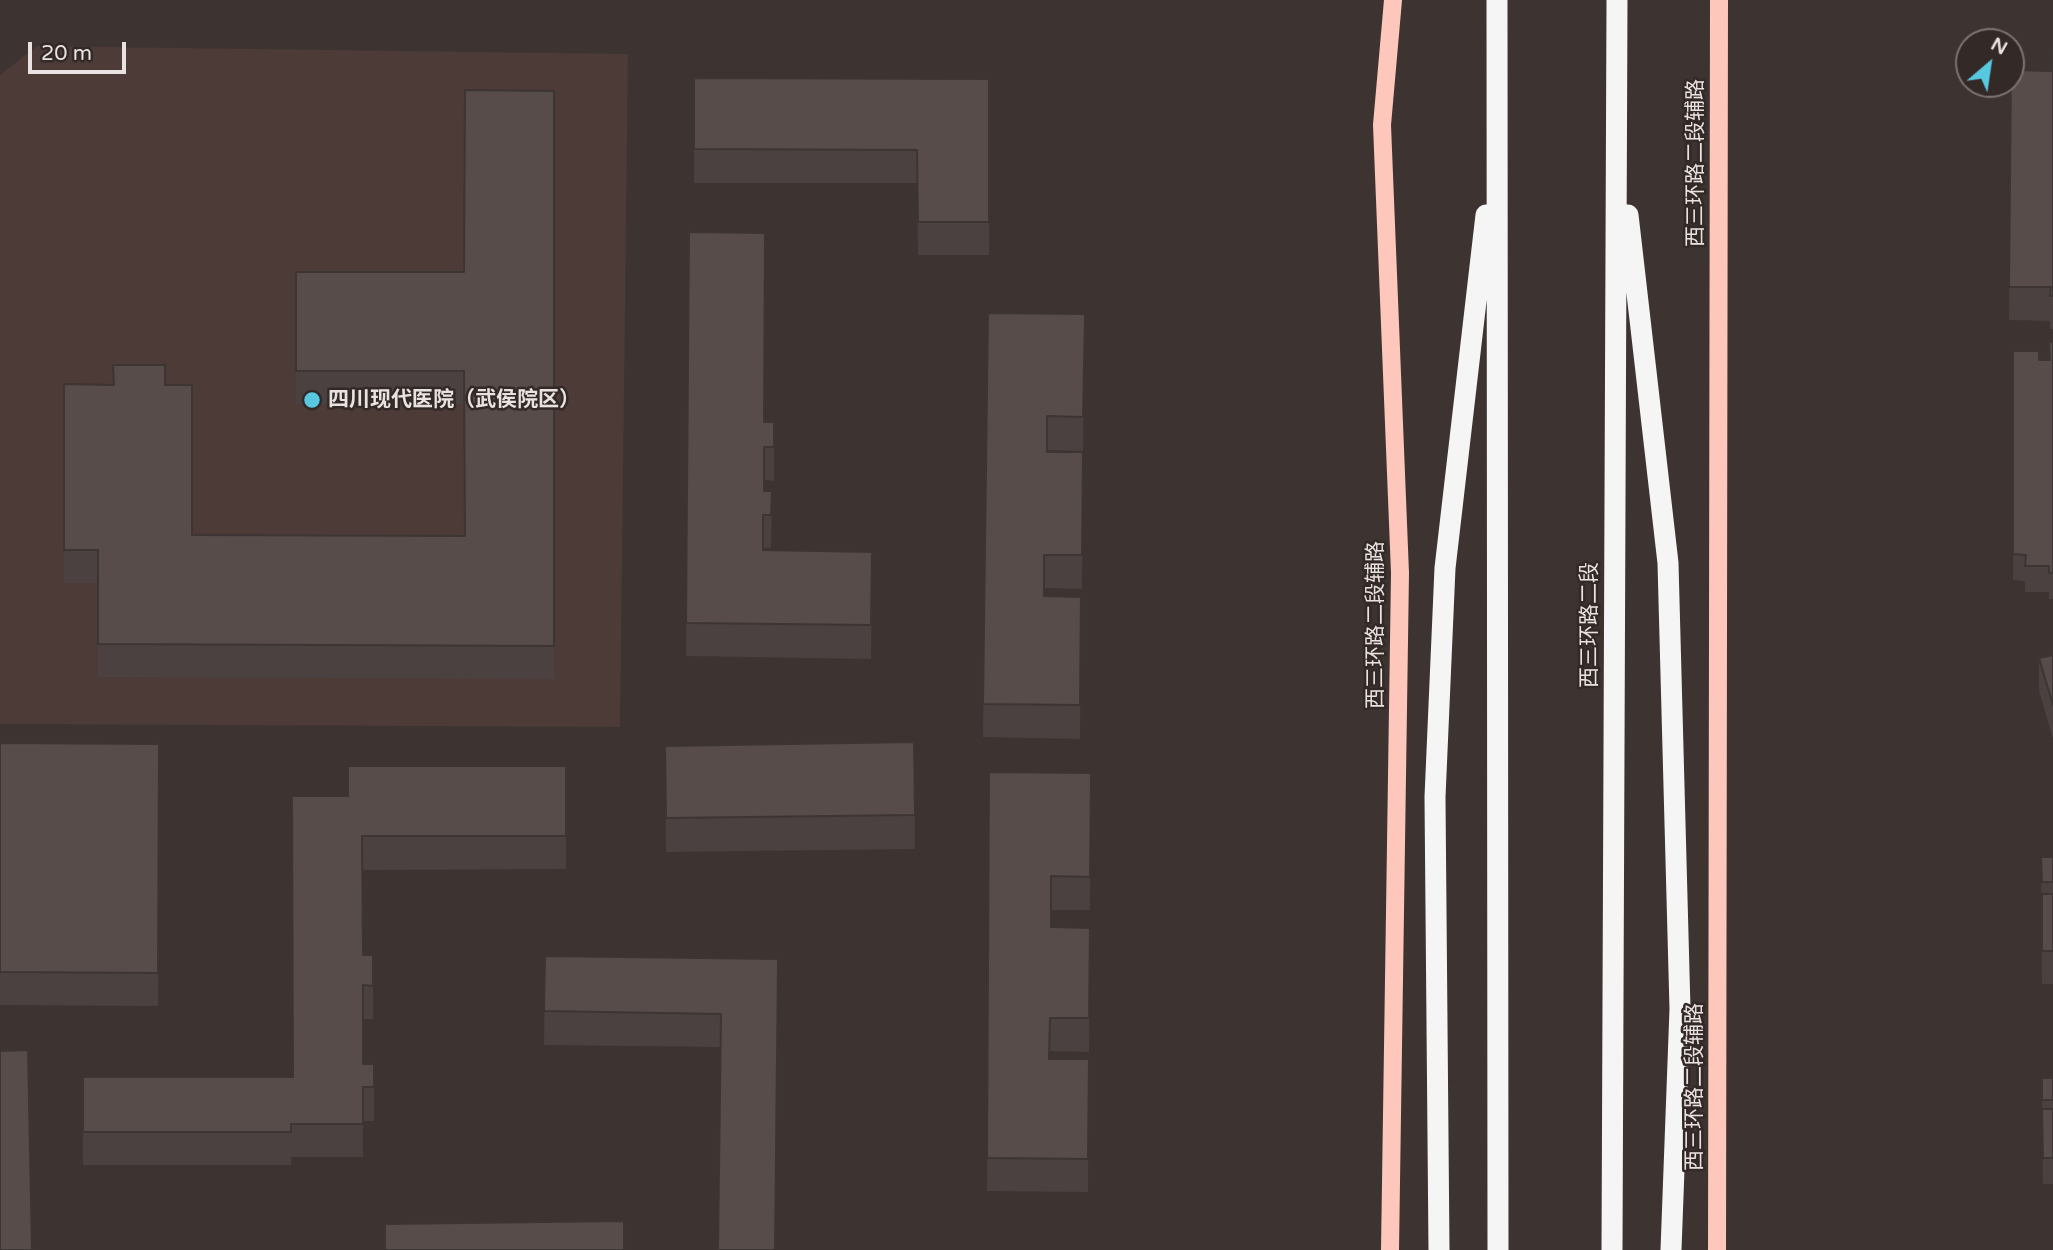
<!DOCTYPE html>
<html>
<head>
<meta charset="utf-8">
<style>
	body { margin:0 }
	#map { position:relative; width:2053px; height:1250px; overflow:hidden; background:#3d3331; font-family:"Varela Round",sans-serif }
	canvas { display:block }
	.north { position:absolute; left:1955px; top:28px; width:70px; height:70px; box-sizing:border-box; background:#332927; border:2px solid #7b7371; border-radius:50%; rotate:29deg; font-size:19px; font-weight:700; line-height:28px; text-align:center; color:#e8e2e0 }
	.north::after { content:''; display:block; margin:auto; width:24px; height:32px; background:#56c9e0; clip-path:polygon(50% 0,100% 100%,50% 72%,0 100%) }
	.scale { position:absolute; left:28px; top:42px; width:98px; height:32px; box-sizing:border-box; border:4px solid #e8e2e0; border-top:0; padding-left:9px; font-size:21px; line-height:24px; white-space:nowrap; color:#e8e2e0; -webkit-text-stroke:5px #332927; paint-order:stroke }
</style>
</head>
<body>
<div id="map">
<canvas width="2053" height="1250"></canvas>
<div class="north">N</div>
<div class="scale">20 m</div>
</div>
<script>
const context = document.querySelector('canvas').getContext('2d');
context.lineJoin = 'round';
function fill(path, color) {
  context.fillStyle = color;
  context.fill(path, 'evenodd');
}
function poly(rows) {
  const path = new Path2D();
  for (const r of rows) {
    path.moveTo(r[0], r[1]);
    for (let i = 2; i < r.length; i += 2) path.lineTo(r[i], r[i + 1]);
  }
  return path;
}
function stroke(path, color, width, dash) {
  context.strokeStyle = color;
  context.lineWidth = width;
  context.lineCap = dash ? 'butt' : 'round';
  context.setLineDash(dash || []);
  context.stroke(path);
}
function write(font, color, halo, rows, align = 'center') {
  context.font = font + ' "Varela Round","Noto Sans SC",sans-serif';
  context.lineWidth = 5;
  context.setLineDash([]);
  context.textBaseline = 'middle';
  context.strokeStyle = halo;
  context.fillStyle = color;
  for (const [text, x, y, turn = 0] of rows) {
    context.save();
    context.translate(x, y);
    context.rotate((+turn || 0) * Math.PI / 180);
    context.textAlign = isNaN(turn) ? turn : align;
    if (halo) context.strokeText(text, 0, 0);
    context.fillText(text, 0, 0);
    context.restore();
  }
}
fill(poly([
	[37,46,628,54,620,727,0,724,0,75]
]), '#4c3b37');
stroke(poly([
	[1390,1250,1400,573,1382,125,1393,0],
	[1717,1250,1719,0]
]), '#fdc7bb', 18);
stroke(poly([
	[1497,0,1498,1250],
	[1628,215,1668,563,1680,1009,1671,1250],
	[1439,1250,1435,797,1445,568,1486,215],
	[1612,1250,1617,0]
]), '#f5f5f5', 21);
fill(poly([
	[2053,51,2053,329,2050,329,2050,321,2009,320,2011,84,2052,71],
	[694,78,989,79,989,255,918,255,917,183,694,183],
	[554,91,554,679,98,677,98,583,64,583,64,384,165,385,192,535,465,536,464,405,296,404,296,272,464,272],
	[689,232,764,422,774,422,774,481,764,480,764,491,772,491,771,548,763,548,763,550,872,552,871,659,686,656],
	[988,313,1085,314,1083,451,1047,450,1047,452,1083,452,1082,589,1044,588,1044,596,1081,630,1080,739,983,737],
	[2053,342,2053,599,2049,599,2049,592,2025,592,2025,581,2013,580,2013,351,2039,360,2049,360],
	[2053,655,2053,739,2039,691,2039,658],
	[0,743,159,744,158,1006,0,1005],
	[665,746,915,815,915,849,666,852],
	[566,766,566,869,362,870,363,955,373,955,373,1019,363,1019,363,1064,374,1064,374,1121,363,1121,363,1157,291,1157,291,1165,83,1165,83,1077,293,1077,348,796],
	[989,772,1091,773,1090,910,1051,910,1051,927,1090,928,1089,1052,1050,1051,1050,1059,1089,1059,1088,1192,987,1191],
	[2041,857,2053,857,2053,984,2042,984],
	[545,956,778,959,721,1047,544,1045],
	[2042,1078,2053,1078,2053,1184,2043,1184]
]), '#4b4140');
const building = poly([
	[2052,51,2053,51,2053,296,2050,296,2051,287,2009,287,2011,70,2052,71,2052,51],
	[694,78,989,79,989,222,918,222,917,150,694,149,694,78],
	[465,90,554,91,554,646,98,644,98,550,64,550,64,384,114,385,113,365,165,365,165,385,192,385,192,535,465,536,464,371,296,371,296,272,464,272,465,90],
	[689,232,765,233,764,422,774,422,774,447,764,447,764,491,772,491,771,515,763,515,763,550,872,552,871,625,686,623,689,232],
	[988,313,1085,314,1083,417,1047,416,1047,452,1083,452,1082,555,1044,555,1044,596,1081,597,1080,705,983,704,988,313],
	[2049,342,2053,342,2053,573,2049,573,2049,566,2025,566,2026,555,2013,554,2013,351,2039,351,2039,360,2050,360,2049,342],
	[2053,655,2053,705,2039,658,2053,655],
	[914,742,915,815,666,818,665,746,914,742],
	[0,743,159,744,158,973,0,972,0,743],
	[348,766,566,766,566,836,362,836,363,955,373,955,373,986,363,985,363,1064,374,1064,374,1087,363,1087,363,1124,291,1124,291,1132,83,1132,83,1077,293,1077,292,796,348,796,348,766],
	[989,772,1091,773,1090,877,1051,876,1051,927,1090,928,1089,1018,1050,1018,1049,1059,1089,1059,1088,1159,987,1158,989,772],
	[2041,857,2053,857,2053,882,2042,882,2041,857],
	[2042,894,2053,894,2053,951,2042,951,2042,894],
	[545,956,778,959,775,1250,718,1250,721,1014,544,1011,545,956],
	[28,1050,32,1250,0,1250,0,1051,28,1050],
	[2042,1078,2053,1078,2053,1100,2042,1100,2042,1078],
	[2042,1109,2053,1109,2053,1158,2043,1158,2042,1109],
	[624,1221,624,1250,385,1250,385,1224,624,1221]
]);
fill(building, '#574c4a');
stroke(building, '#3d3534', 2);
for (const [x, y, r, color] of [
	[312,400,9,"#56c9e0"]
]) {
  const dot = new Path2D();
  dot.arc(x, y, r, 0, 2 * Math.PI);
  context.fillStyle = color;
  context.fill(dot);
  stroke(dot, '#332927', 2.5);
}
write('21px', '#e8e2e0', '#332927', [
	["西三环路二段辅路",1696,163,-90],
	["西三环路二段辅路",1376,625,-90],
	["西三环路二段",1590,625,-90],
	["西三环路二段辅路",1695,1087,-90]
]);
write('bold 21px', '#e8e2e0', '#332927', [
	["四川现代医院（武侯院区）",328,400]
], 'left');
</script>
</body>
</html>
